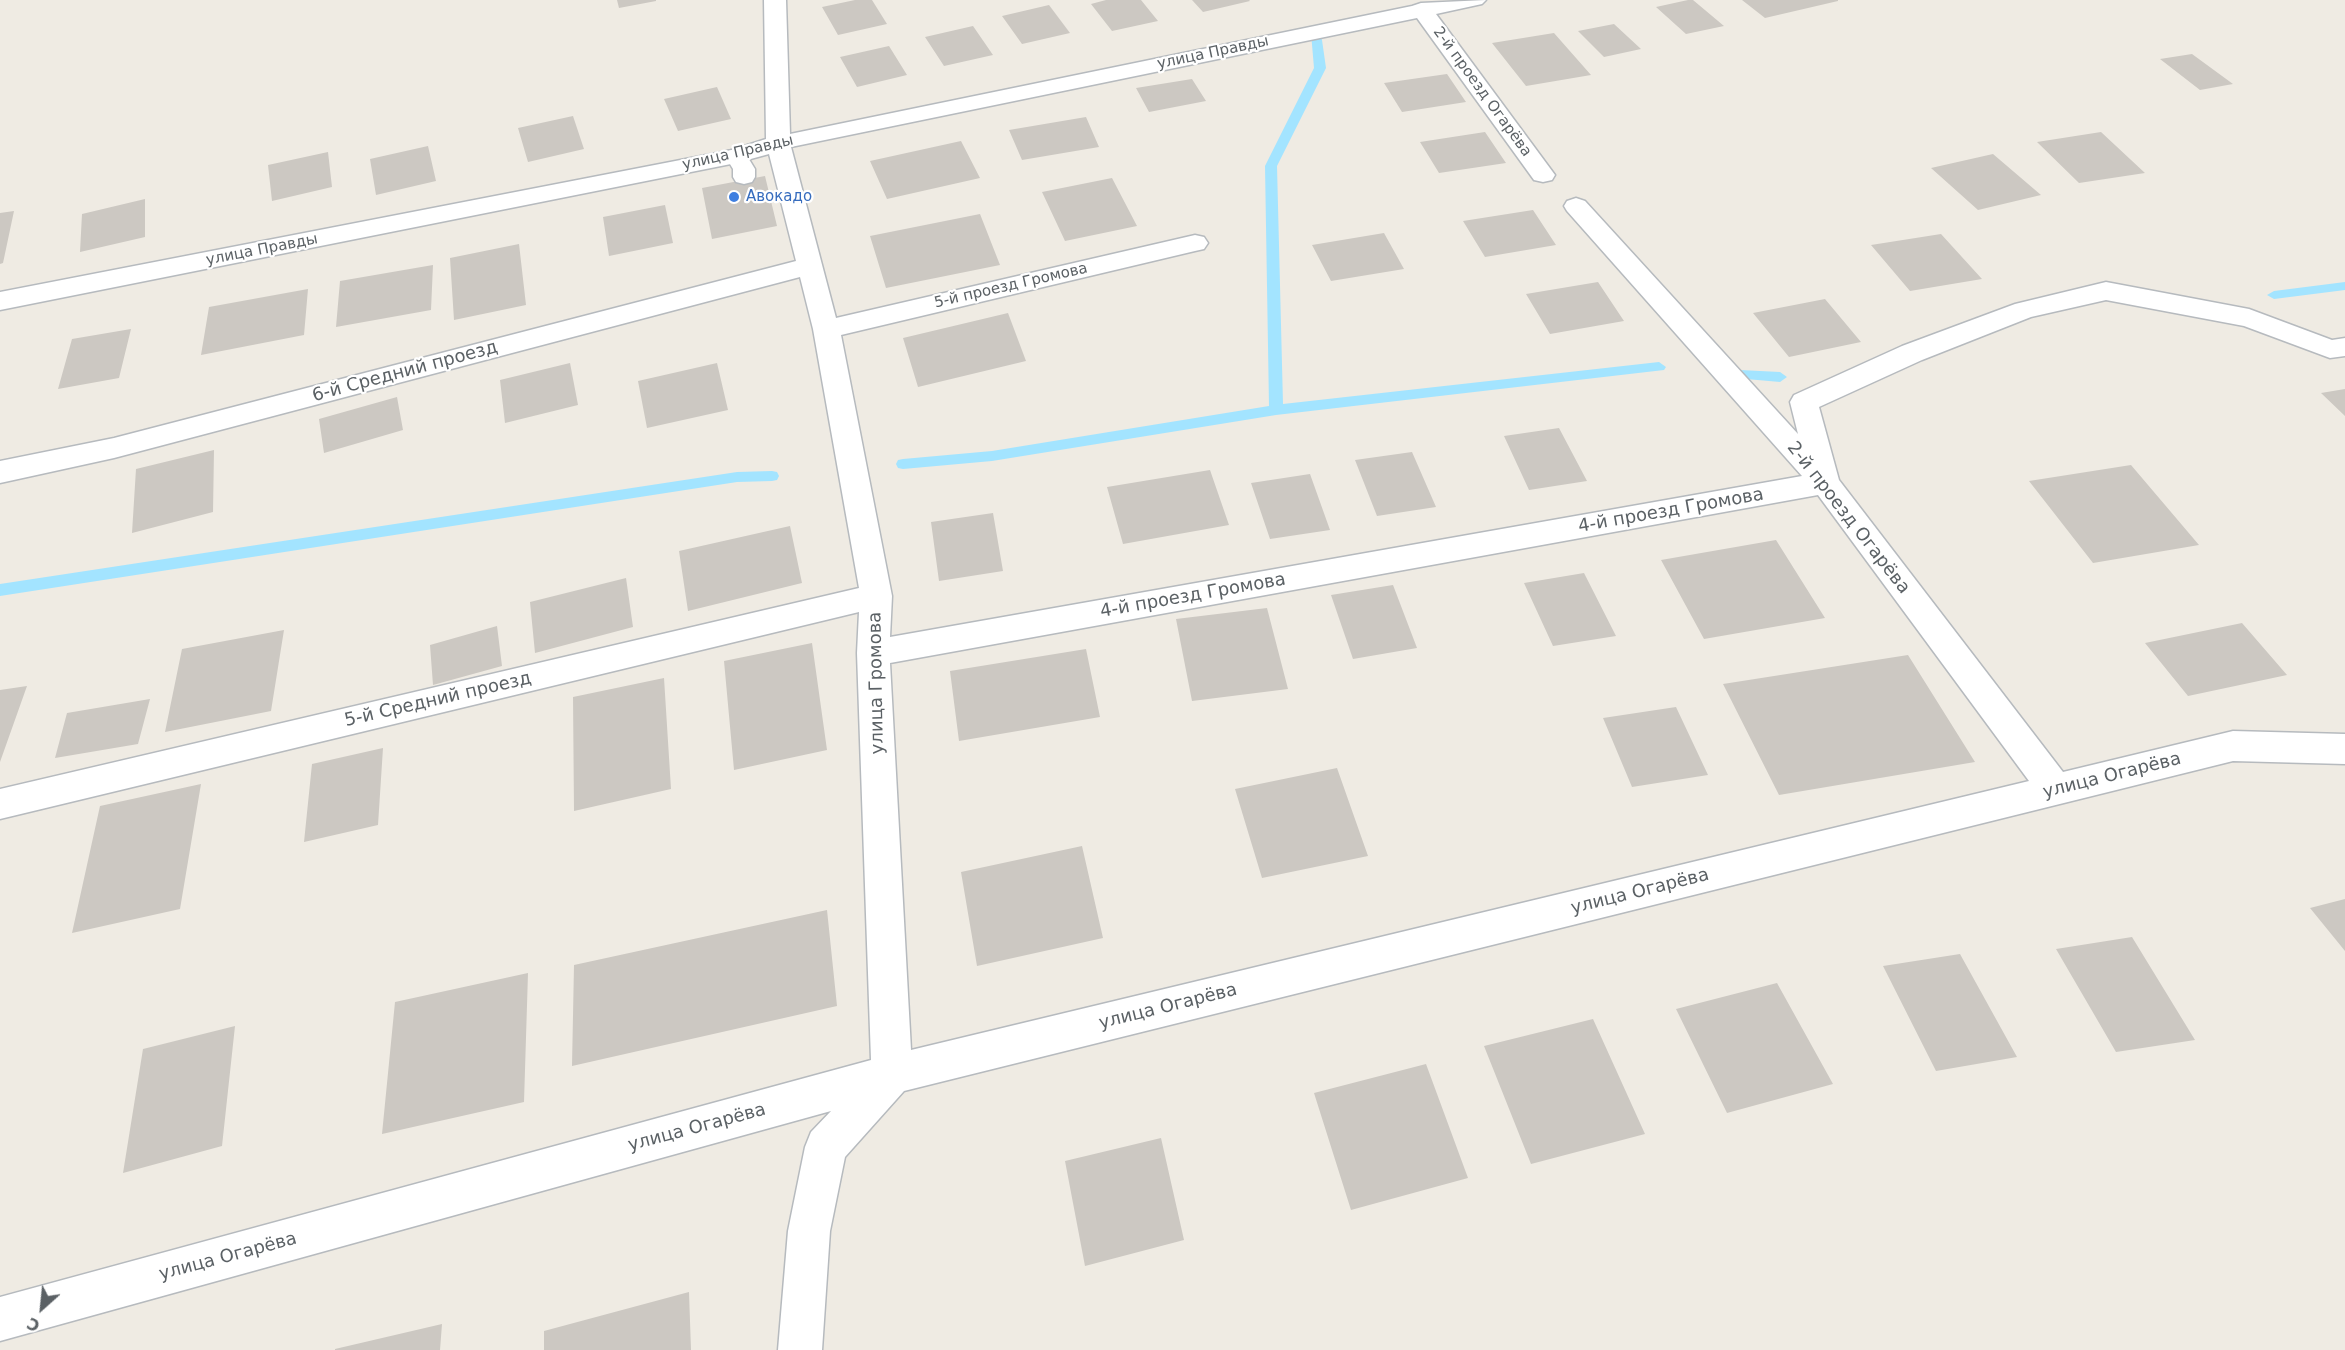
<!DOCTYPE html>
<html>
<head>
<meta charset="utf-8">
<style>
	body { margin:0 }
	#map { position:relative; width:2345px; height:1350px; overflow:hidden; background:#efebe3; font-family:"DejaVu Sans",sans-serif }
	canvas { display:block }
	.north { position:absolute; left:12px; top:1278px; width:60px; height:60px; -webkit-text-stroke:4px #fff; paint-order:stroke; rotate:207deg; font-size:16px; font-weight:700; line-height:24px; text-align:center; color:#5b6165 }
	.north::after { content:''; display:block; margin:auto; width:21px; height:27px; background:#5b6165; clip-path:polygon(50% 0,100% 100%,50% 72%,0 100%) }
</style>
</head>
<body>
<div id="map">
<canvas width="2345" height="1350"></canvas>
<div class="north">С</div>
</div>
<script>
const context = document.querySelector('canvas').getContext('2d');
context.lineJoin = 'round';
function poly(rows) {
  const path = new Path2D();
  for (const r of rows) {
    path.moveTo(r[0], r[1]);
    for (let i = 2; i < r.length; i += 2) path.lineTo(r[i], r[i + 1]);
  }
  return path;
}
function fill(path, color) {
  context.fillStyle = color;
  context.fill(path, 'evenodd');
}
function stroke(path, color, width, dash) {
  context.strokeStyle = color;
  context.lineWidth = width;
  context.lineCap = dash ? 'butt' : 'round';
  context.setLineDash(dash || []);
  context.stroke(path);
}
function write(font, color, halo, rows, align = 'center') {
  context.font = font + ' "DejaVu Sans",sans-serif';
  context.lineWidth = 4.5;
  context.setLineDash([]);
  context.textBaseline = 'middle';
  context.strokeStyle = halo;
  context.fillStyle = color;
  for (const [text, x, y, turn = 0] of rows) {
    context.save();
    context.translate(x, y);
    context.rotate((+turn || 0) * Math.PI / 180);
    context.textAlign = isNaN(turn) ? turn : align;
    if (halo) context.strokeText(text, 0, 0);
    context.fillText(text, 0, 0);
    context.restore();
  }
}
fill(poly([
	[1316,30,1321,33,1326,68,1277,166,1283,404,1659,362,1666,367,1664,370,1276,415,992,461,903,469,898,468,896,464,898,460,903,459,992,451,1269,406,1265,166,1314,68,1311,33,1316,30],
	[2345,282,2345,290,2274,299,2267,295,2274,291,2345,282],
	[1740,370,1780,372,1787,377,1780,382,1735,378,1733,375,1740,370],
	[772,471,777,472,779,476,777,480,772,481,737,482,0,596,0,584,737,472,772,471]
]), '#a3e4ff');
fill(poly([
	[617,0,656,0,656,1,619,8],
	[855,0,872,0,887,24,838,35,822,7],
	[1106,0,1141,0,1158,21,1112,31,1091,4],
	[1192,0,1249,0,1250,1,1203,12],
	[1688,0,1693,0,1724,26,1686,34,1656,7],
	[1742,0,1838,0,1838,1,1765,18],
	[1049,5,1070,33,1022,44,1002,16],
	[1614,24,1641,49,1604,57,1578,31],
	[973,26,993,55,944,66,925,37],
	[1554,33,1591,75,1526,86,1492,43],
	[889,46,907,75,857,87,840,57],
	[2192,54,2233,84,2200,90,2160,59],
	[1447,74,1466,102,1402,112,1384,83],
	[1192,79,1206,101,1149,112,1136,88],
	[717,87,731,119,678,131,664,99],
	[573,116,584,149,528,162,518,128],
	[1086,117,1099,147,1022,160,1009,130],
	[1485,132,1506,163,1439,173,1420,142],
	[2101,132,2145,173,2079,183,2037,142],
	[961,141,980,178,887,199,870,161],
	[428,146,436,181,376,195,370,159],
	[328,152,332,187,272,201,268,165],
	[1993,154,2041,195,1978,210,1931,168],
	[765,176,777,226,712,239,702,188],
	[1112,178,1137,226,1065,241,1042,192],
	[145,199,145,237,80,252,82,214],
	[665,205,673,243,609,256,603,217],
	[1533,210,1556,245,1485,257,1463,221],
	[14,211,3,263,0,264,0,213],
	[980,214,1000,265,886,288,870,236],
	[1384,233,1404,269,1331,281,1312,245],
	[1941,234,1982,279,1910,291,1871,245],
	[519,244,526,305,454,320,450,258],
	[433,265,431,310,336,327,340,281],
	[1598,282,1624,321,1550,334,1526,294],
	[308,289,304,335,201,355,209,307],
	[1825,299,1861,342,1789,357,1753,313],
	[1008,313,1026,361,918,387,903,338],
	[131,329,119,378,58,389,72,339],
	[570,363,578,405,505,423,500,380],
	[717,363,728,410,647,428,638,381],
	[2345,389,2345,416,2321,393],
	[397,397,403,430,324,453,319,419],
	[1559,428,1587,481,1529,490,1504,436],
	[214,450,213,512,132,533,136,469],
	[1412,452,1436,507,1377,516,1355,460],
	[2131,465,2199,545,2093,563,2029,481],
	[1210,470,1229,525,1123,544,1107,487],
	[1310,474,1330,530,1270,539,1251,483],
	[993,513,1003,571,939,581,931,522],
	[790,526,802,583,688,611,679,551],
	[1776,540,1825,618,1704,639,1661,560],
	[1584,573,1616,636,1553,646,1524,583],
	[626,578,633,627,535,653,530,602],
	[1393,585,1417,648,1353,659,1331,595],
	[1267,608,1288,689,1192,701,1176,619],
	[2242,623,2287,675,2188,696,2145,643],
	[497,626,502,666,433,685,430,645],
	[284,630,271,711,165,732,182,649],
	[812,643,827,750,734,770,724,661],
	[1086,649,1100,717,959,741,950,671],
	[1908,655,1975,762,1779,795,1723,684],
	[664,678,671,789,574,811,573,697],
	[27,686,0,762,0,690],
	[150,699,138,744,55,758,67,713],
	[1676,707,1708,775,1632,787,1603,718],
	[383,748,378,825,304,842,312,764],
	[1337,768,1368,856,1262,878,1235,789],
	[201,784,180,909,72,933,100,806],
	[1082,846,1103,938,977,966,961,872],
	[2345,899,2345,951,2310,908],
	[827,910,837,1006,572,1066,574,965],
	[2132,937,2195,1040,2116,1052,2056,949],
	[1960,954,2017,1057,1936,1071,1883,966],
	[528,973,524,1102,382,1134,395,1002],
	[1777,983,1833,1084,1727,1113,1676,1009],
	[1593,1019,1645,1134,1531,1164,1484,1046],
	[235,1026,222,1146,123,1173,143,1049],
	[1426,1064,1468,1178,1351,1210,1314,1093],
	[1161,1138,1184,1240,1085,1266,1065,1161],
	[689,1292,691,1350,544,1350,544,1331],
	[442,1324,440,1350,335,1350,335,1349]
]), '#ccc8c2');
const service = poly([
	[736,149,744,151,755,169,755,177,752,182,744,184,736,182,733,177,733,169,725,156,728,151,736,149]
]);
const minor = poly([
	[764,0,786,0,790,134,1412,6,1421,3,1486,0,1482,4,1436,14,1555,175,1552,180,1543,182,1534,180,1417,18,791,147,836,318,1195,235,1204,237,1208,243,1204,249,1195,251,841,335,892,596,890,637,1802,476,1567,211,1564,206,1567,201,1576,198,1585,201,1798,434,1790,402,1794,395,1902,346,2015,304,2106,282,2249,309,2332,340,2345,338,2345,356,2330,358,2244,326,2106,300,2031,317,1922,360,1819,407,1839,480,2063,772,2233,731,2345,734,2345,764,2233,761,904,1091,845,1157,830,1231,822,1350,778,1350,788,1231,805,1147,811,1132,831,1111,0,1341,0,1297,871,1060,857,653,859,612,0,819,0,789,859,588,813,329,800,277,114,458,0,483,0,461,114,438,796,261,769,154,736,163,0,310,0,292,732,150,766,139,764,0],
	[1818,495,2029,781,911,1050,890,663,1818,495]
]);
stroke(service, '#b6babe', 3);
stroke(minor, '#b6babe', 3);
fill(service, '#fff');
fill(minor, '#fff');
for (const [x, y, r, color] of [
	[734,197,6,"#3f7fe0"]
]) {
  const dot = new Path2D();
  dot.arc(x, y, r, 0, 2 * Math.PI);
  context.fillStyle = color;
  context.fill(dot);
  stroke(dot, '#fff', 2);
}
write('15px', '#5b6165', '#fff', [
	["улица Правды",1213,53,-12],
	["2-й проезд Огарёва",1482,92,54],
	["улица Правды",738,153,-13],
	["улица Правды",262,250,-11],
	["5-й проезд Громова",1011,286,-13]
]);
write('15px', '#366cbe', '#fff', [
	["Авокадо",746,197]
], 'left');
write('18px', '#5b6165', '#fff', [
	["6-й Средний проезд",405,372,-15],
	["4-й проезд Громова",1671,511,-10],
	["2-й проезд Огарёва",1848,518,52],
	["4-й проезд Громова",1193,596,-10],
	["улица Громова",877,683,-91],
	["5-й Средний проезд",438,700,-13],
	["улица Огарёва",2112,776,-14],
	["улица Огарёва",1640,892,-14],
	["улица Огарёва",1168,1007,-14],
	["улица Огарёва",697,1128,-15],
	["улица Огарёва",228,1257,-15]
]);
</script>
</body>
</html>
